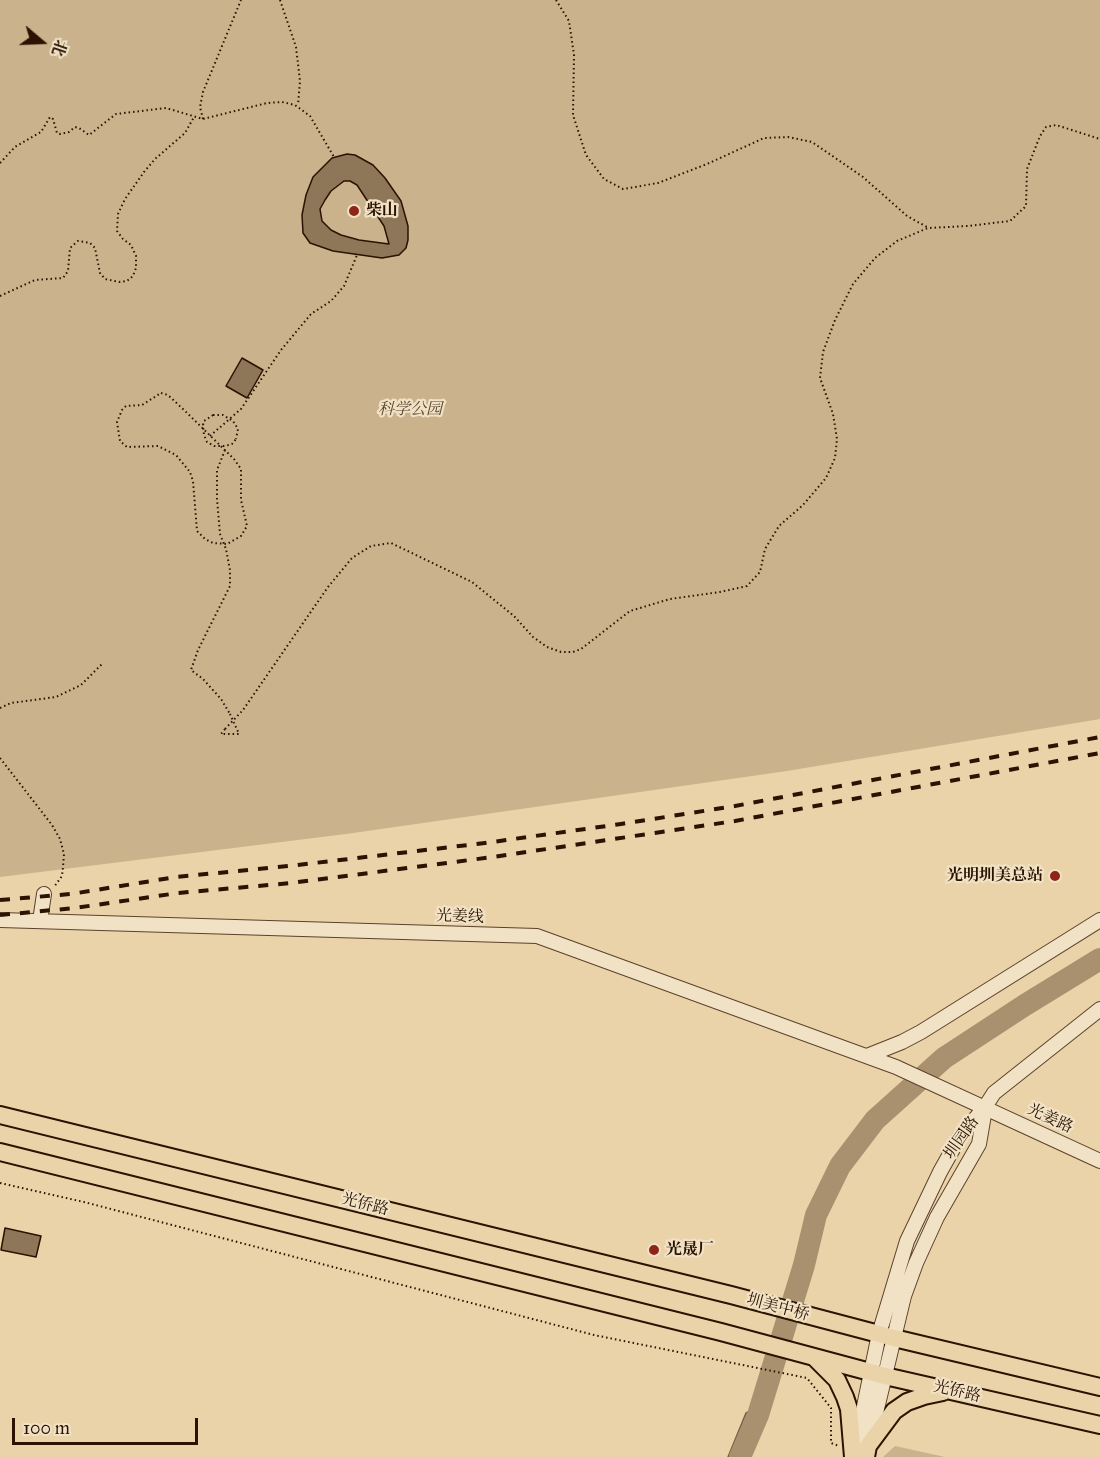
<!DOCTYPE html>
<html>
<head>
<meta charset="utf-8">
<style>
	body { margin:0 }
	#map { position:relative; width:1100px; height:1457px; overflow:hidden; background:#ead3a8; font-family:"IM FELL Great Primer","Noto Serif SC",serif }
	canvas { display:block }
	.north { position:absolute; left:12px; top:12px; width:60px; height:60px; -webkit-text-stroke:4px #f1e2c6; paint-order:stroke; rotate:109deg; font-size:16px; font-weight:700; line-height:24px; text-align:center; color:#2b1201 }
	.north::after { content:''; display:block; margin:auto; width:21px; height:27px; background:#2b1201; clip-path:polygon(50% 0,100% 100%,50% 72%,0 100%) }
	.scale { position:absolute; left:12px; top:1418px; width:186px; height:27px; box-sizing:border-box; border:3px solid #2b1201; border-top:0; padding-left:8px; font-size:18px; line-height:21px; white-space:nowrap; color:#2b1201; -webkit-text-stroke:4px #f1e2c6; paint-order:stroke }
</style>
</head>
<body>
<div id="map">
<canvas width="1100" height="1457"></canvas>
<div class="north">北</div>
<div class="scale">100 m</div>
</div>
<script>
const context = document.querySelector('canvas').getContext('2d');
context.lineJoin = 'round';
function fill(path, color) {
  context.fillStyle = color;
  context.fill(path, 'evenodd');
}
function poly(rows) {
  const path = new Path2D();
  for (const r of rows) {
    path.moveTo(r[0], r[1]);
    for (let i = 2; i < r.length; i += 2) path.lineTo(r[i], r[i + 1]);
  }
  return path;
}
function stroke(path, color, width, dash) {
  context.strokeStyle = color;
  context.lineWidth = width;
  context.lineCap = dash ? 'butt' : 'round';
  context.setLineDash(dash || []);
  context.stroke(path);
}
function write(font, color, halo, rows, align = 'center') {
  context.font = font + ' "IM FELL Great Primer","Noto Serif SC",serif';
  context.lineWidth = 4.5;
  context.setLineDash([]);
  context.textBaseline = 'middle';
  context.strokeStyle = halo;
  context.fillStyle = color;
  for (const [text, x, y, turn = 0] of rows) {
    context.save();
    context.translate(x, y);
    context.rotate((+turn || 0) * Math.PI / 180);
    context.textAlign = isNaN(turn) ? turn : align;
    if (halo) context.strokeText(text, 0, 0);
    context.fillText(text, 0, 0);
    context.restore();
  }
}
fill(poly([
	[0,0,1100,0,1100,719,787,771,346,834,0,877],
	[895,1446,945,1457,883,1457]
]), '#cab28c');
const water = poly([
	[761,1381,772,1385,762,1426,750,1457,728,1457,746,1413,754,1409,761,1381]
]);
fill(water, '#a9916f');
stroke(water, '#775e43', 1.5);
stroke(poly([
	[740,1457,758,1415,804,1265,816,1215,840,1166,875,1120,944,1058,1025,1005,1100,959]
]), '#a9916f', 22);
const building = poly([
	[347,154,355,155,373,165,385,178,401,201,408,226,408,240,406,248,399,255,382,258,333,251,310,243,303,233,302,215,306,195,313,177,332,158,347,154],
	[344,181,350,181,357,185,384,226,389,244,359,240,341,235,331,230,322,221,320,209,325,200,331,191,344,181],
	[242,358,263,370,247,398,226,386,242,358],
	[5,1228,41,1236,36,1257,1,1250,5,1228]
]);
fill(building, '#8e7658');
stroke(building, '#2b1201', 1.5);
const minor = poly([
	[0,920,537,936,896,1067,1100,1161],
	[40,921,44,894],
	[867,1056,902,1042,921,1032,1100,920],
	[869,1442,904,1296,916,1263,937,1217,979,1144,985,1109],
	[856,1445,879,1334,907,1241,940,1172,959,1138,985,1107,994,1093,1100,1009]
]);
const major = poly([
	[0,1115,731,1295,894,1338,1100,1387],
	[0,1152,721,1332,885,1376,1100,1425],
	[815,1358,837,1380,845,1397,849,1409,853,1457],
	[866,1457,868,1446,894,1411,907,1402,924,1396,943,1392]
]);
stroke(minor, '#5b422b', 16);
stroke(major, '#2b1201', 20);
stroke(poly([
	[280,0,296,47,300,81,298,105],
	[556,0,569,21,574,55,573,115,586,155,604,179,623,189,658,183,707,164,764,138,788,137,812,142,863,177,907,216,927,227],
	[203,119,200,107,203,92,241,0],
	[0,163,15,147,41,132,50,117,53,119,57,133,60,134,69,132,75,127,79,128,89,135,116,114,166,108,203,119,267,103,282,102,295,105,310,116,334,157],
	[0,296,35,280,63,278,68,271,70,248,78,241,90,243,95,248,100,273,105,279,119,282,127,281,133,276,136,268,136,256,131,245,123,239,117,231,118,214,125,199,144,172,155,159,185,133,194,117],
	[213,415,223,415,233,421,238,429,236,439],
	[210,436,241,409,281,350,311,314,331,301,344,286,357,255],
	[225,450,217,470,217,499,220,534,226,549,230,570,230,586,198,650,191,670,203,679,221,699,230,714],
	[0,708,11,703,56,697,81,685,102,664],
	[225,729,243,710,328,587,352,558,371,546,391,543,472,582,514,616,533,637,547,647,561,652,573,652,581,649,630,611,670,599,720,592,747,586,760,572,765,549,779,526,803,505,826,478,835,458,837,439,833,414,820,378,823,352,835,320,853,284,875,258,897,241,928,228,968,226,1010,221,1026,206,1027,169,1040,136,1046,127,1056,125,1100,139],
	[0,758,52,825,60,839,64,854,63,867,62,876,54,887],
	[0,1183,84,1202,594,1335,807,1378,831,1408,831,1443,839,1446]
]), '#2b1201', 2, [1.5, 3]);
stroke(minor, '#f1e2c6', 14);
stroke(major, '#ead3a8', 16);
stroke(poly([
	[0,900,71,894,176,877,289,866,485,843,621,824,735,806,1100,737],
	[0,915,75,908,178,893,291,883,493,857,735,821,1100,753]
]), '#2b1201', 4, [10, 10]);
stroke(poly([
	[161,393,168,395,184,410,234,459,241,469,241,500,247,526,241,536,227,544,213,543,205,539,197,531,193,481,190,472,176,455,158,446,127,447,120,441,117,422,122,410,126,406,142,405,161,393],
	[213,415,204,421,203,425,204,435,207,442,214,446,225,446,232,444,236,439],
	[225,729,221,734,239,734,230,714]
]), '#2b1201', 2, [1.5, 3]);
for (const [x, y, r, color] of [
	[354,211,6,"#8f2418"],
	[1055,876,6,"#8f2418"],
	[654,1250,6,"#8f2418"]
]) {
  const dot = new Path2D();
  dot.arc(x, y, r, 0, 2 * Math.PI);
  context.fillStyle = color;
  context.fill(dot);
  stroke(dot, '#f1e2c6', 2);
}
write('bold 16px', '#2b1201', '#f1e2c6', [
	["柴山",366,211],
	["光明圳美总站",1043,876,"right"],
	["光晟厂",666,1250]
], 'left');
write('italic 16px', '#5b422b', '#f1e2c6', [
	["科学公园",410,410]
]);
write('16px', '#2b1201', '#f1e2c6', [
	["光姜线",460,917,2],
	["光姜路",1050,1119,25],
	["圳园路",962,1138,-55],
	["光侨路",365,1205,14],
	["圳美中桥",778,1308,15],
	["光侨路",957,1392,13]
]);
</script>
</body>
</html>
